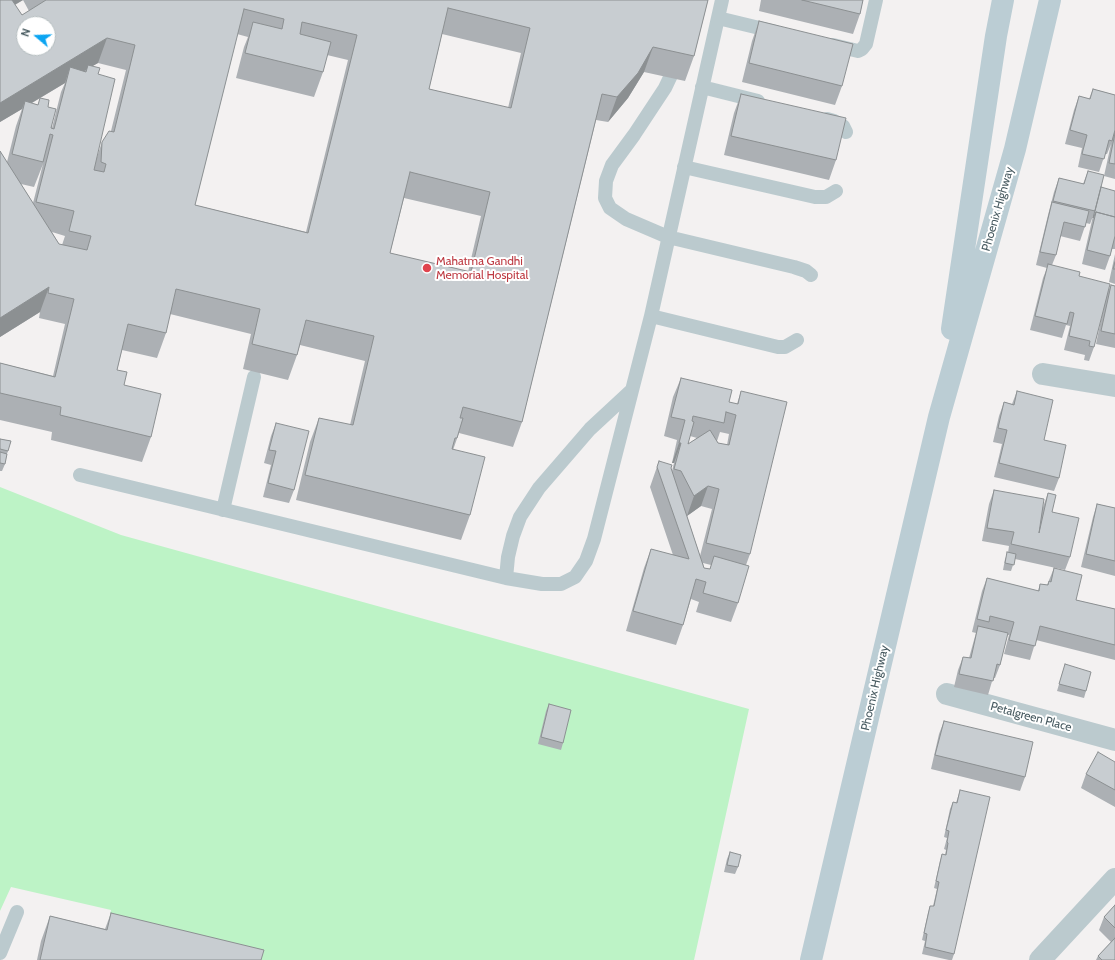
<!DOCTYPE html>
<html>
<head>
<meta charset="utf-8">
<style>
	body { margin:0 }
	#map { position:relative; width:1115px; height:960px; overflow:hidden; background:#f3f1f1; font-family:Cabin,sans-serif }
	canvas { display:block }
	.north { position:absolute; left:16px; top:16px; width:40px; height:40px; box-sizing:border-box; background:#fff; border:1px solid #b5bdbf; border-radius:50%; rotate:289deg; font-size:11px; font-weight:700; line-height:16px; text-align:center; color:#475a60 }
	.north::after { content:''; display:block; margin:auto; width:14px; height:18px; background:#0ca5f2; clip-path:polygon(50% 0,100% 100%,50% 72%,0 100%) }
</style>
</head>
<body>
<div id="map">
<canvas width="1115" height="960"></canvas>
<div class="north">N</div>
</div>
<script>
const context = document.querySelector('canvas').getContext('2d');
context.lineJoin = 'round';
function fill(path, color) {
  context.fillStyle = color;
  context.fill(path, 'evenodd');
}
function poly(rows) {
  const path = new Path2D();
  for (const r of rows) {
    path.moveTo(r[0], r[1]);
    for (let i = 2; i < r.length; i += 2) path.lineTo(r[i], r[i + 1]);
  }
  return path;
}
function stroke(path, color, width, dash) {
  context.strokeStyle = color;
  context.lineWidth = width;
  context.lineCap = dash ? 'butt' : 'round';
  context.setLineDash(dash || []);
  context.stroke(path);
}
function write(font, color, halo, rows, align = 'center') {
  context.font = font + ' Cabin,sans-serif';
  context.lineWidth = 4;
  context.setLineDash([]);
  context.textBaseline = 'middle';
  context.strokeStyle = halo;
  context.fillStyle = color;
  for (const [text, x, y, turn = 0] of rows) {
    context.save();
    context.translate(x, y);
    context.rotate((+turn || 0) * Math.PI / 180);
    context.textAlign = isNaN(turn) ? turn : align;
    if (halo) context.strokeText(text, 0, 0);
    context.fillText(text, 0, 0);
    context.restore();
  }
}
fill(poly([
	[0,487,121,535,749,709,694,960,229,960,107,931,111,910,11,887,0,911]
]), '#bdf3c6');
stroke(poly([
	[718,18,776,32],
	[833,45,858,51,862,49,866,44,876,0],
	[676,61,674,69,665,88,634,135,612,165,606,181,605,198,610,208,626,219,668,237,794,267,806,271,811,275],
	[702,87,758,101],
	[827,119,834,121,843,126,846,132],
	[684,167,815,197,826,197,836,191],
	[651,316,778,347,785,347,797,340],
	[80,475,506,578,542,584,561,584,575,577,586,561,594,539,651,316,722,0],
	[223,510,254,377],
	[506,578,508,557,513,536,520,517,539,488,590,429,631,391],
	[0,953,17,912]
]), '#bbcace', 14);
stroke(poly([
	[1043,374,1115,386],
	[947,694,1115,740],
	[1040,960,1115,879]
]), '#bbcace', 22);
stroke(poly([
	[952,329,996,36,1003,0],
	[811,960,939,417,1015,149,1050,0]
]), '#bbcdd4', 22);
fill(poly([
	[0,0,708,0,694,56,685,81,644,72,628,98,608,122,596,120,522,422,513,447,459,433,453,450,470,515,461,540,296,500,310,442,319,418,350,425,365,361,300,345,297,355,288,380,243,369,251,334,170,314,166,333,157,358,122,350,117,370,124,385,151,437,142,462,51,440,52,432,0,420,0,363,53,376,65,324,39,318,40,312,0,337,0,151,7,162,16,126,22,109,0,122],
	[23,0,29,11,22,15,15,5],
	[237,34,248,37,244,47,236,78,314,97,323,72,327,55,348,60,306,232,195,205],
	[442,34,521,53,508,108,429,89],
	[98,63,126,70,111,131,102,142,97,157,98,74,92,66],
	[65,83,61,92,52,128,48,107,40,98,38,105,32,103],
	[43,164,33,203,21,184,34,187],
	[404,198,481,216,468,272,390,253],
	[52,232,65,236,62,245,59,244],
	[761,0,863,0,860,14,853,34,759,11],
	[759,21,842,86,835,105,742,82,752,41],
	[1093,89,1115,95,1115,179,1104,176,1111,144,1107,154,1105,154,1099,172,1078,167,1082,148,1065,144,1074,110,1079,96,1089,99],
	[741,94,836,160,829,180,724,155,734,113],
	[1088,171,1100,189,1115,191,1115,249,1112,249,1110,256,1105,270,1082,264,1093,216,1090,224,1086,223,1080,241,1060,236,1056,255,1052,265,1079,276,1107,293,1111,285,1115,286,1115,348,1096,344,1103,310,1094,347,1089,361,1084,360,1085,355,1064,350,1070,326,1066,325,1062,338,1030,330,1043,278,1047,268,1036,265,1048,215,1054,192,1059,178,1083,184],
	[1115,254,1115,284,1109,282],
	[681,378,729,402,737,404,741,391,750,554,746,565,738,603,731,622,696,612,699,602,691,599,683,625,676,645,626,631,644,568,651,549,673,555,650,487,659,461,671,468,672,471,674,463,672,463,677,440,664,436,673,397],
	[720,432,729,434,727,445,718,443,717,441],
	[690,436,697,438,688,444],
	[701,506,712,509,700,556,687,516],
	[703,563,711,565,710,569,704,568],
	[1017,391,1044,440,1059,478,1054,491,994,477,1002,444,993,442,999,416,1004,402,1012,404],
	[276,423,294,490,289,503,263,497,271,465,264,463,271,436],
	[0,439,11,441,7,454,5,464,2,471,0,471],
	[994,490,1043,507,1048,493,1052,512,1070,557,1065,570,1015,559,1011,571,1003,570,1005,559,1008,553,1009,546,982,541,989,504],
	[1097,504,1115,508,1115,507,1115,576,1081,567,1093,517],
	[1054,568,1076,600,1115,609,1115,660,1036,640,1030,660,1004,654,1009,635,1007,635,1000,665,995,678,993,678,988,695,954,687,958,670,963,657,969,658,974,640,976,633,972,632,982,591,987,578,1038,591,1040,584,1047,585],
	[1065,664,1086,691,1084,698,1057,691],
	[549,704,563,743,561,750,538,744,546,711],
	[944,721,1025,777,1020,791,931,769,939,734],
	[1115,762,1115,807,1081,788,1086,774],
	[960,790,954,954,952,960,949,960,922,954,925,941,922,940,928,913,930,906,933,906,937,889,934,888,940,861,942,854,945,855,946,850,944,849,947,838,944,837,950,809,953,802,956,803],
	[730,852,738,867,735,874,724,872,727,859],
	[1115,905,1115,960,1096,960,1098,956,1111,942,1099,930,1104,917],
	[111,913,261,960,37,960,41,941,50,916,105,929]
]), '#acb0b4');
fill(poly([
	[5,0,23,0,0,13],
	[107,38,98,63,86,70,88,65,86,70,66,82,70,67,65,83,23,108,25,101,22,109,0,122,0,103],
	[653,47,644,72,628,98,608,122,617,97],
	[49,287,40,312,0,337,0,318],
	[679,443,681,443,674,463,672,463],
	[708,486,701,506,687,516,694,496]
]), '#8c9092');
const building = poly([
	[0,0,12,0,22,15,46,0,708,0,694,56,653,47,638,73,617,97,602,94,522,422,463,407,460,418,463,418,457,438,455,438,452,449,485,457,470,515,305,475,319,418,353,425,374,336,306,320,297,355,252,344,260,309,176,289,166,333,128,324,117,370,127,372,124,385,161,394,151,437,60,415,61,407,0,393,0,363,55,377,74,299,48,293,49,287,0,318,0,151,59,244,87,250,91,236,69,231,74,211,36,202,53,135,50,134,43,162,12,154,25,101,38,105,40,98,49,100,48,107,56,109,51,128,54,129,70,67,86,72,88,65,100,68,98,74,115,79,94,170,104,172,106,164,101,162,102,142,109,131,114,132,135,45,107,38,0,103,0,0],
	[448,8,530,28,511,108,429,89,448,8],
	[244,9,284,19,282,29,253,22,245,53,323,72,331,42,300,34,302,22,357,35,308,233,195,205,244,9],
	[24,24,48,24,48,48,24,48,24,24],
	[410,172,490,192,471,272,390,253,410,172],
	[802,0,863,0,860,14,802,0],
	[759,21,853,44,842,86,749,63,759,21],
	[1093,89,1115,95,1115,130,1112,141,1109,140,1104,159,1082,154,1087,135,1070,130,1079,96,1090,99,1093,89],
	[741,94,846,118,836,160,731,136,741,94],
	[1115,133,1115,164,1109,163,1115,133],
	[1088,171,1104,175,1095,211,1053,201,1059,178,1084,184,1088,171],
	[1101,187,1115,191,1115,217,1096,212,1093,218,1101,187],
	[1052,202,1089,211,1085,227,1064,222,1056,255,1040,252,1052,202],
	[1096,212,1115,217,1115,236,1110,256,1087,250,1096,212],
	[1115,262,1115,269,1113,269,1115,262],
	[1048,264,1080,272,1079,276,1110,284,1094,347,1089,346,1090,341,1069,336,1074,313,1070,312,1067,324,1035,316,1048,264],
	[1111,285,1115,286,1115,334,1101,331,1111,285],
	[681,378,732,390,729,402,738,404,741,391,787,402,750,554,706,543,719,489,708,486,694,496,681,471,674,469,681,443,679,443,685,420,671,417,681,378],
	[726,412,736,415,729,445,718,443,710,430,688,444,694,422,692,421,693,416,724,423,726,412],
	[1017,391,1053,400,1044,440,1066,445,1059,478,999,463,1007,430,998,428,1004,402,1014,405,1017,391],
	[276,423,309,431,294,490,268,483,276,451,269,450,276,423],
	[0,439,11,441,8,451,0,449,0,439],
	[0,452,7,454,5,464,0,463,0,452],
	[659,461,672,465,671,468,704,568,710,569,714,556,749,566,738,603,703,593,706,582,696,579,683,625,633,611,651,549,689,559,657,467,659,461],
	[994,490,1044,499,1039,533,1048,493,1056,495,1052,512,1079,518,1070,557,1011,544,1014,532,987,528,994,490],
	[1097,504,1115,508,1115,561,1086,554,1097,504],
	[1007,552,1016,554,1014,565,1005,563,1007,552],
	[1054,568,1082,575,1076,600,1115,609,1115,645,1040,626,1035,646,1009,640,1014,622,990,616,989,622,977,619,987,578,1039,591,1040,584,1048,585,1049,581,1051,582,1054,568],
	[978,626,1008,633,1000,665,997,664,993,681,959,674,963,657,971,658,978,626],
	[1065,664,1091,672,1086,691,1059,684,1065,664],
	[549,704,571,710,563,743,541,737,549,704],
	[944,721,1033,742,1025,777,935,755,944,721],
	[1098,752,1115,762,1115,790,1086,774,1098,752],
	[960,790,990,797,954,954,925,947,927,934,924,933,930,906,934,906,939,882,936,881,942,854,946,855,948,843,947,842,949,831,946,830,953,802,957,803,960,790],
	[730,852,741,855,738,867,727,865,730,852],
	[1115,905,1115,928,1104,917,1115,905],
	[111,913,264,950,261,960,40,960,50,916,107,930,111,913],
	[1115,938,1115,960,1102,960,1098,956,1115,938]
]);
fill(building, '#c8cdd1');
stroke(building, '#8c9092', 1);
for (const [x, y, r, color] of [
	[427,268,5,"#e0444e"]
]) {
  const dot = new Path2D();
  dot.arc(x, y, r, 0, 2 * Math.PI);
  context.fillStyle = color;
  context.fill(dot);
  stroke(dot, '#fff', 1.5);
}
write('12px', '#475a60', '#fff', [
	["Phoenix Highway",998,209,-74],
	["Phoenix Highway",875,688,-77],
	["Petalgreen Place",1031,717,15]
]);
write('12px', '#be3a42', '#fff', [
	["Mahatma Gandhi",436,261],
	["Memorial Hospital",436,275]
], 'left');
</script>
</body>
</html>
